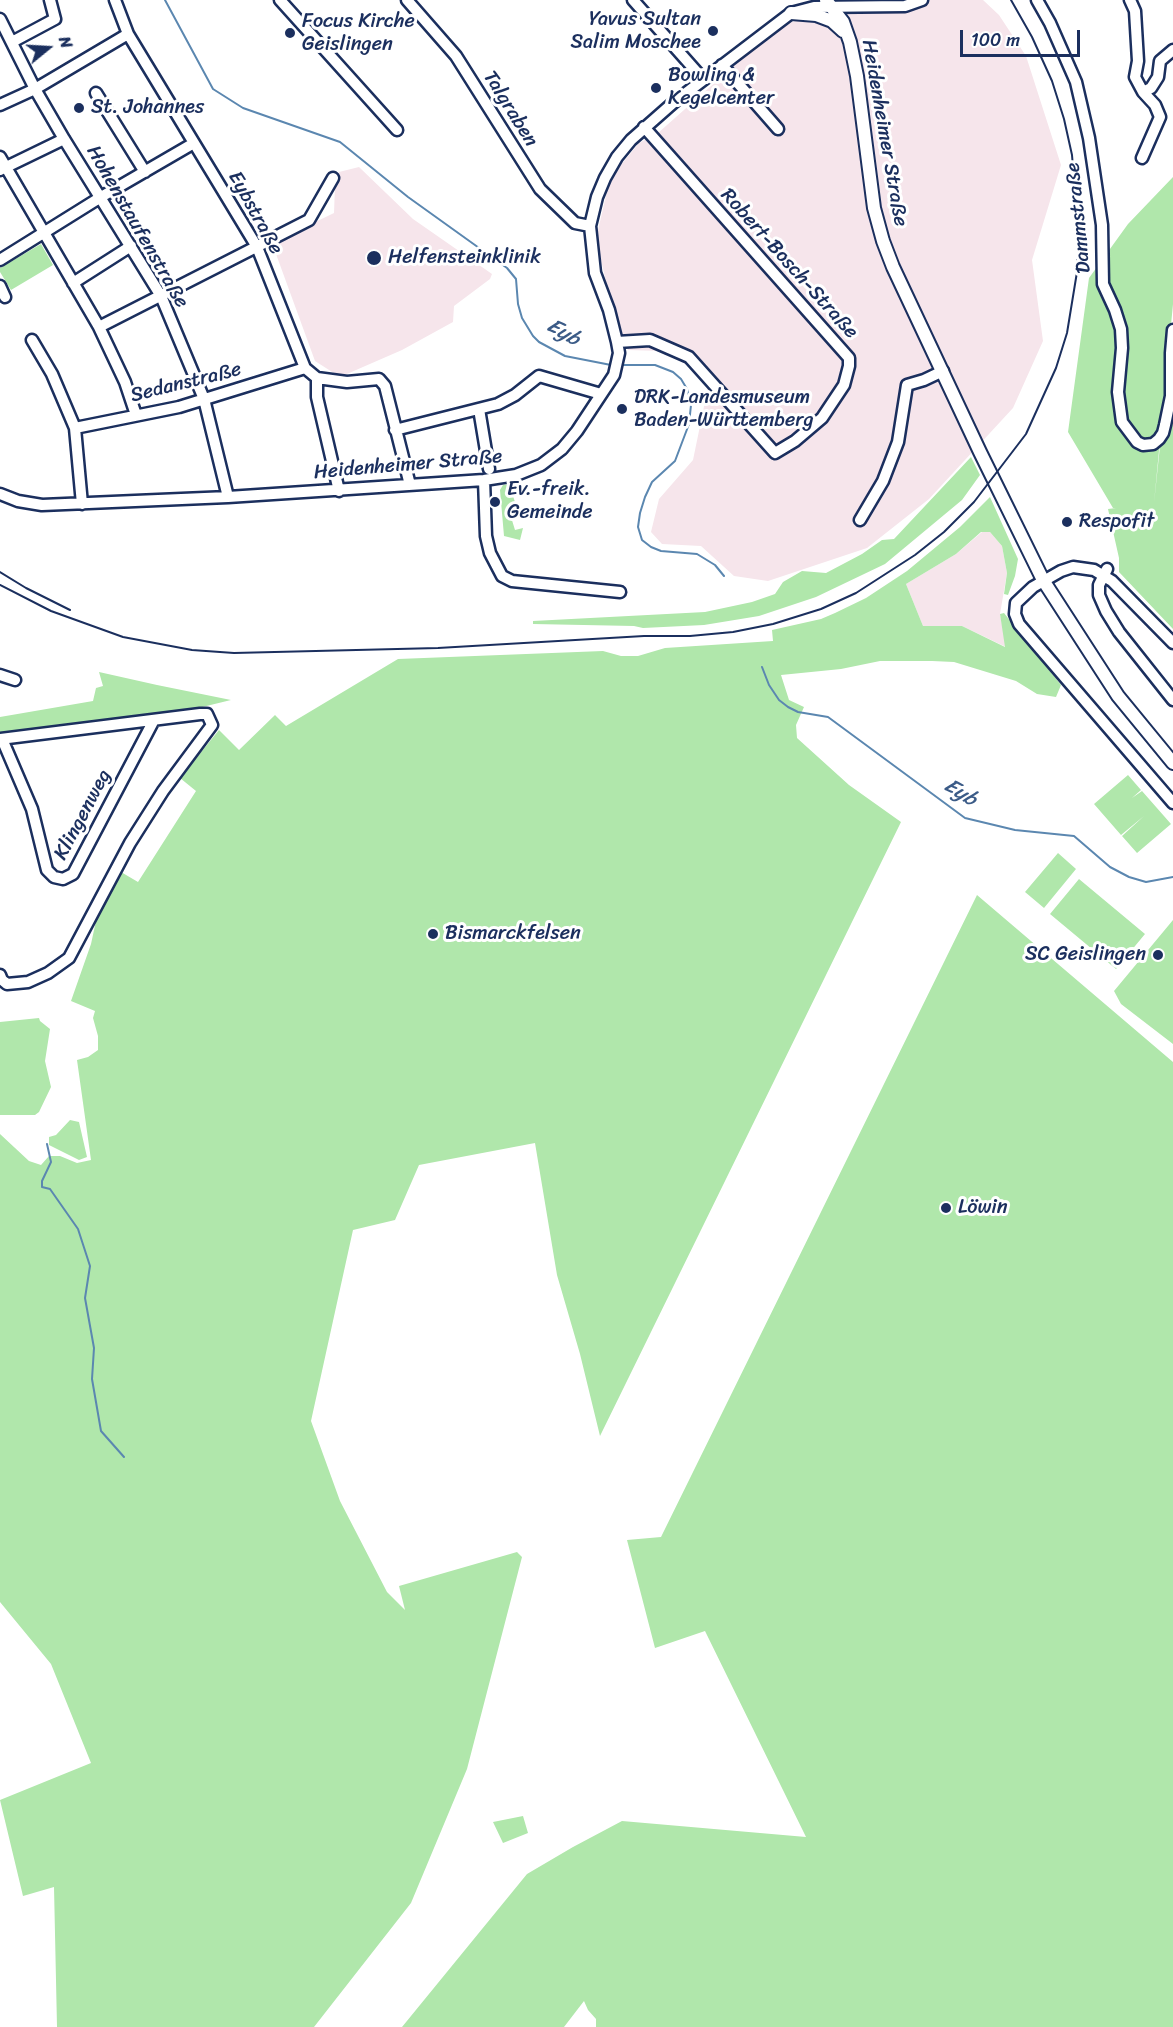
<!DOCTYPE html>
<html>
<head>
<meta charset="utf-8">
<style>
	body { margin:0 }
	#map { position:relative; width:1173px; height:2027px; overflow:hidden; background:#fff; font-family:Sriracha,sans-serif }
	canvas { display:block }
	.north { position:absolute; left:18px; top:18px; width:60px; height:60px; -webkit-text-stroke:4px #fff; paint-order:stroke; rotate:72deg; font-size:16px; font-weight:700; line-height:24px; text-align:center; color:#1b2f5e }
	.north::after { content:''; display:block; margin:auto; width:21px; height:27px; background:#1b2f5e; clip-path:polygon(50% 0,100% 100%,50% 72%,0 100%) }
	.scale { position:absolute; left:960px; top:30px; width:120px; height:27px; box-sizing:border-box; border:3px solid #1b2f5e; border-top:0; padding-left:8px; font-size:18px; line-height:21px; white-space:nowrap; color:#1b2f5e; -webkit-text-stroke:4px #fff; paint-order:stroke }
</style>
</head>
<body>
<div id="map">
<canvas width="1173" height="2027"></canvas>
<div class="north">N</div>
<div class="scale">100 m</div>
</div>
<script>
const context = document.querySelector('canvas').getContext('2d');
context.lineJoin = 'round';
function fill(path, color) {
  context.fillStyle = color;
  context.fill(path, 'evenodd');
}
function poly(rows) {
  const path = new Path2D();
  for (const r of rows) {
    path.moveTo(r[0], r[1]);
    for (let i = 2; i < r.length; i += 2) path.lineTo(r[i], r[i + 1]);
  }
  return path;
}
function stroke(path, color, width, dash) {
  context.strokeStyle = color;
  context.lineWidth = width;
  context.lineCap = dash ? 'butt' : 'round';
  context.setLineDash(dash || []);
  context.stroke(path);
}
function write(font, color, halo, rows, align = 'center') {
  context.font = font + ' Sriracha,sans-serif';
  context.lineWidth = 6;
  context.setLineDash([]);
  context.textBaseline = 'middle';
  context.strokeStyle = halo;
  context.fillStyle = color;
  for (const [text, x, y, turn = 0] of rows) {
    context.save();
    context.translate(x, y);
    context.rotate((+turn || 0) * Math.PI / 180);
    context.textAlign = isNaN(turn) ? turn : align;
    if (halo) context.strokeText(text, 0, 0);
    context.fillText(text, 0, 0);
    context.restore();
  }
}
fill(poly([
	[902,0,983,0,999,15,1026,56,1061,165,1032,260,1043,341,1013,408,929,499,867,548,768,581,734,576,701,546,662,544,651,532,659,499,693,460,708,387,687,365,661,351,628,350,609,294,596,239,608,187,620,166,639,143,658,133,781,24],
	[359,167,413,219,492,274,490,279,454,306,453,322,402,350,340,377,315,361,272,243,334,213,335,186,339,172],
	[982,532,990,532,1002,546,1007,573,1000,614,1006,647,962,626,923,626,906,584,956,554]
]), '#f6e5eb');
fill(poly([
	[1173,177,1173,304,1154,503,1173,323,1173,629,1119,572,1119,558,1108,509,1116,508,1113,508,1068,432,1089,278,1128,224],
	[41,244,53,265,11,290,0,272,0,268],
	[971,457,980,475,962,500,885,564,816,597,759,616,704,625,643,628,634,626,533,624,533,621,705,612,752,602,775,594,783,582,802,571,826,573,862,554,882,540,894,539],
	[509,484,519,514,511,517,515,530,523,528,520,540,504,536,500,490,503,485],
	[990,497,1018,559,1015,576,1008,595,1004,594,1007,573,1002,546,990,532,981,532,956,554,906,584,923,626,962,626,1005,647,1000,614,1004,613,1061,685,1056,697,1037,694,1016,681,954,662,932,661,880,661,841,669,781,675,789,700,804,707,796,725,797,738,849,785,901,822,600,1436,580,1354,557,1275,535,1143,419,1165,395,1220,353,1230,311,1421,340,1501,387,1592,405,1610,399,1586,517,1552,522,1557,467,1769,411,1903,314,2027,57,2027,54,1887,23,1896,0,1800,91,1763,51,1664,0,1602,0,1134,29,1161,41,1165,49,1156,60,1156,77,1163,91,1160,77,1060,88,1057,98,1050,98,1036,93,1018,95,1011,71,1001,91,944,99,907,121,872,138,882,196,791,180,778,219,730,239,750,275,715,286,726,398,659,603,651,621,656,638,656,665,648,773,641,772,630,821,619,835,613,866,598,907,571,960,527],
	[99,672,157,685,231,700,190,710,0,733,0,717,93,701,96,688,103,686],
	[1128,775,1141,790,1132,798,1142,791,1171,824,1137,853,1122,836,1144,816,1121,835,1094,804],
	[1058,853,1076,869,1044,908,1025,892],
	[1079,879,1145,934,1116,969,1050,914],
	[977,895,1173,1062,1173,2027,596,2027,596,2019,588,2010,584,2001,564,2027,402,2027,527,1874,573,1847,622,1821,806,1837,705,1631,655,1648,627,1540,661,1537],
	[1173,920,1173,1044,1121,1004,1114,991],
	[39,1018,40,1021,50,1029,45,1061,51,1087,39,1112,35,1115,0,1115,0,1022],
	[70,1120,79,1122,87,1157,79,1160,49,1145,49,1137,56,1135],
	[523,1816,528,1833,503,1843,493,1822]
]), '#b0e7ab');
stroke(poly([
	[165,0,213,89,243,108,340,142,408,197,507,268,516,279,518,304,522,318,533,336,539,342,565,356,611,365],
	[620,365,655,365,673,372,681,379,687,389,691,405,689,424,675,461,652,482,645,497,640,513,638,527,642,540,651,547,661,551,697,554,715,565,724,576],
	[762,667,769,685,779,700,788,707,798,712,828,717,965,818,1015,830,1074,836,1110,867,1129,877,1146,882,1173,877],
	[47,1144,51,1162,42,1181,42,1187,50,1189,78,1229,90,1266,85,1298,94,1348,92,1379,101,1431,124,1457]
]), '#5b87b0', 2);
const minor = poly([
	[115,0,128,34,257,247,305,368,317,378,317,397,339,491],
	[280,0,397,130],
	[407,0,456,56,540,189,575,223,590,226],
	[633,0,703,79],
	[1037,0,1050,23,1076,82,1089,138,1102,225,1103,284,1115,310,1121,329,1122,348,1118,392,1122,422,1137,442,1143,445,1153,444,1159,439,1163,433,1165,425,1171,396,1171,353,1173,330],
	[1130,0,1135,11,1138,61,1135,77,1143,92,1155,105,1160,117,1142,158],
	[0,19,35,89,64,139,161,296,204,399,228,497],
	[12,42,55,19,50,0],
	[722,65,778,129],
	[1143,92,1151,88,1158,77,1160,61,1173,50],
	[96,93,145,172],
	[0,105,35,89,128,34],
	[0,157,99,327,125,382,136,415],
	[0,170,64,139],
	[0,260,101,197,194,143],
	[73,283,131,246],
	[0,286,5,297],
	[99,327,309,220,333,178],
	[32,340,52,374,75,428,82,504],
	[617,342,650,340,689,357,775,453,795,441,822,418,844,385,849,366,849,358,644,127],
	[317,378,347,382,379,379,385,386,410,485],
	[479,409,489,469],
	[75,428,179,407,305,368],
	[395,430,498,404,515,395,539,376,601,394],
	[484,480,486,536,490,553,502,576,512,581,620,592],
	[0,494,18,501,42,505,228,497,484,480,516,475,541,465,562,449,577,431,614,375,619,353,617,342,609,310,595,273,590,226,597,197,605,178,617,157,631,140,673,103,791,13,814,7,905,6,922,0],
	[860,520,883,481,898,442,907,385,924,380,943,371],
	[1107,569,1099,585,1099,595,1106,611,1119,632,1173,700],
	[1173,643,1112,581,1094,570,1073,567,1061,571,1033,587,1016,603,1015,614,1019,624,1173,803],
	[0,675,15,680],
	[0,739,200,714,207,714,212,725,163,791,130,843,69,958,48,973,28,982,7,984,2,980,0,975],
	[2,739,32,809,47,870,54,877,63,879,73,874,154,720]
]);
const major = poly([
	[826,0,843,22,850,42,857,76,874,208,883,241,893,267,980,452,1043,580,1118,696,1173,763],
	[791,13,816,15,832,21,843,31]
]);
stroke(minor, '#1b2f5e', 15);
stroke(major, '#1b2f5e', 16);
stroke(minor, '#fff', 10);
stroke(major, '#fff', 12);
stroke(poly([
	[0,572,26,588,70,610],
	[0,585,51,611,123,637,192,650,234,653,438,648,644,636,690,636,733,632,773,624,821,609,856,593,915,555,944,532,974,502,1026,434,1056,368,1067,333,1077,272,1077,215,1072,155,1064,119,1052,81,1032,37,1011,0]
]), '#1b2f5e', 2);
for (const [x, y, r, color] of [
	[713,31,6,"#1b2f5e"],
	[290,33,6,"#1b2f5e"],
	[656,88,6,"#1b2f5e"],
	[79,108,6,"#1b2f5e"],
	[374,258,8,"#1b2f5e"],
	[622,409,6,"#1b2f5e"],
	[495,502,6,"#1b2f5e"],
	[1067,522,6,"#1b2f5e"],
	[433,934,6,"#1b2f5e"],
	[1158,955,6,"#1b2f5e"],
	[946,1208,6,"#1b2f5e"]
]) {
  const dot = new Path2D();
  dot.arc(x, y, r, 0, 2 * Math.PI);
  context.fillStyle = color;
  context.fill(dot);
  stroke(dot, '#fff', 2);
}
write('20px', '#1b2f5e', '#fff', [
	["Yavus Sultan",701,20,"right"],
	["Salim Moschee",701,43,"right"],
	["Focus Kirche",302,22],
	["Geislingen",302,45],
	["Bowling &",668,76],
	["Kegelcenter",668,99],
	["St. Johannes",91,108],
	["Helfensteinklinik",388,258],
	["DRK-Landesmuseum",634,398],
	["Baden-Württemberg",634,421],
	["Ev.-freik.",507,490],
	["Gemeinde",507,513],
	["Respofit",1079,522],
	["Bismarckfelsen",445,934],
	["SC Geislingen",1146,955,"right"],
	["Löwin",958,1208]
], 'left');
write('20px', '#1b2f5e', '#fff', [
	["Talgraben",510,109,58],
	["Heidenheimer Straße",884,133,80],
	["Eybstraße",255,213,61],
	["Dammstraße",1079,218,-96],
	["Hohenstaufenstraße",137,227,60],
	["Robert-Bosch-Straße",789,264,48],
	["Sedanstraße",186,383,-14],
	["Heidenheimer Straße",408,465,-5],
	["Klingenweg",83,815,-62]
]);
write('italic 21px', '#3b5b87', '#fff', [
	["Eyb",563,333,30],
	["Eyb",960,793,32]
]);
</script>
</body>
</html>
